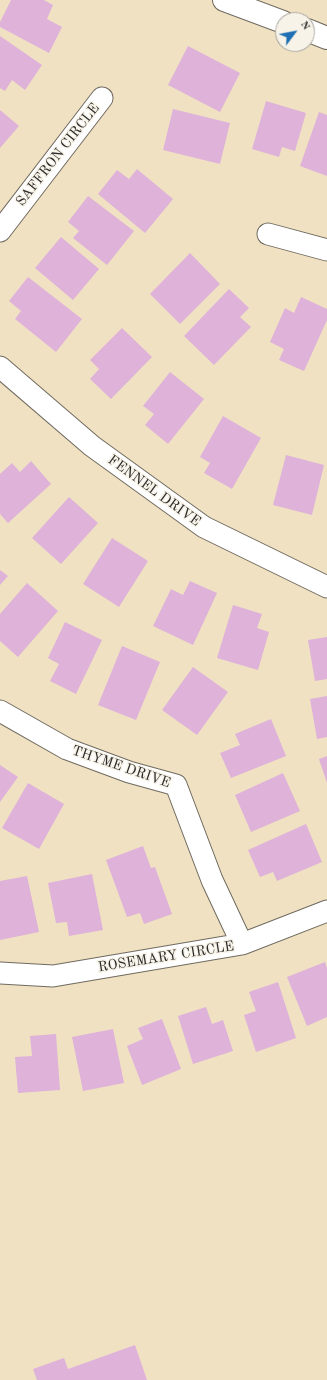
<!DOCTYPE html>
<html>
<head>
<meta charset="utf-8">
<style>
	body { margin:0 }
	#map { position:relative; width:327px; height:1380px; overflow:hidden; background:#f0e1c3; font-family:"Old Standard TT",serif }
	canvas { display:block }
	.north { position:absolute; left:275px; top:12px; width:40px; height:40px; box-sizing:border-box; background:#f7f3e8; border:1px solid #a5a39c; border-radius:50%; rotate:58deg; font-size:11px; font-weight:700; line-height:16px; text-align:center; color:#2b2b2b }
	.north::after { content:''; display:block; margin:auto; width:14px; height:18px; background:#1f6fb2; clip-path:polygon(50% 0,100% 100%,50% 72%,0 100%) }
</style>
</head>
<body>
<div id="map">
<canvas width="327" height="1380"></canvas>
<div class="north">N</div>
</div>
<script>
const context = document.querySelector('canvas').getContext('2d');
context.lineJoin = 'round';
function fill(path, color) {
  context.fillStyle = color;
  context.fill(path, 'evenodd');
}
function poly(rows) {
  const path = new Path2D();
  for (const r of rows) {
    path.moveTo(r[0], r[1]);
    for (let i = 2; i < r.length; i += 2) path.lineTo(r[i], r[i + 1]);
  }
  return path;
}
function stroke(path, color, width, dash) {
  context.strokeStyle = color;
  context.lineWidth = width;
  context.lineCap = dash ? 'butt' : 'round';
  context.setLineDash(dash || []);
  context.stroke(path);
}
function write(font, color, halo, rows, align = 'center') {
  context.font = font + ' "Old Standard TT",serif';
  context.lineWidth = 3;
  context.setLineDash([]);
  context.textBaseline = 'middle';
  context.strokeStyle = halo;
  context.fillStyle = color;
  for (const [text, x, y, turn = 0] of rows) {
    context.save();
    context.translate(x, y);
    context.rotate((+turn || 0) * Math.PI / 180);
    context.textAlign = isNaN(turn) ? turn : align;
    if (halo) context.strokeText(text, 0, 0);
    context.fillText(text, 0, 0);
    context.restore();
  }
}
fill(poly([
	[11,0,44,0,53,5,47,19,62,27,49,53,0,27,0,22],
	[0,36,42,65,25,90,12,80,5,91,0,88],
	[188,46,240,73,220,112,168,85],
	[266,101,306,113,295,151,282,147,279,157,252,149],
	[173,109,230,123,220,164,163,150],
	[0,110,19,126,0,148],
	[319,112,327,115,327,176,300,166],
	[137,169,173,199,145,233,98,194,117,170,129,179],
	[88,196,134,231,107,265,73,238,79,231,68,222],
	[61,237,99,269,73,300,35,268],
	[190,253,220,284,180,324,150,294],
	[28,277,82,319,56,352,15,319,21,311,9,301],
	[229,289,249,308,240,317,251,327,214,365,184,336],
	[301,297,327,309,327,320,304,371,279,360,284,349,270,342,285,308,294,313],
	[122,328,152,357,111,399,90,379,99,369,90,360],
	[170,372,204,399,168,444,145,425,154,414,143,406],
	[223,416,261,438,232,489,204,473,210,463,200,457],
	[286,455,324,465,312,515,273,505],
	[31,461,51,484,8,523,0,514,0,474,12,463,20,472],
	[69,497,98,523,61,564,32,538],
	[112,538,148,561,119,607,83,584],
	[0,570,8,576,0,585],
	[190,581,217,593,193,645,153,626,171,589,183,595],
	[27,583,58,611,18,657,0,641,0,614],
	[233,605,262,614,257,628,269,632,258,670,217,658],
	[65,622,102,640,76,694,50,681,59,664,48,658],
	[327,637,327,679,315,681,308,640],
	[122,646,160,662,136,720,98,705],
	[193,667,228,692,197,735,162,710],
	[327,696,327,737,317,739,310,699],
	[271,719,286,756,231,778,220,753,240,745,235,734],
	[327,756,327,783,319,759],
	[0,765,18,777,0,802],
	[283,773,300,811,251,832,235,795],
	[28,783,64,804,39,849,2,828],
	[306,824,322,862,277,881,273,872,260,877,248,850],
	[143,846,151,868,155,867,172,914,144,924,140,913,127,917,106,860],
	[92,874,103,930,69,936,67,922,56,923,48,883],
	[27,876,39,932,0,940,0,881],
	[325,962,327,968,327,1017,307,1026,287,977],
	[278,982,296,1038,256,1052,244,1015,256,1011,249,992],
	[206,1007,212,1024,223,1020,233,1051,193,1064,178,1016],
	[162,1019,181,1069,142,1085,127,1046,143,1039,138,1028],
	[113,1029,124,1083,83,1091,72,1037],
	[56,1034,60,1090,18,1093,15,1057,32,1056,30,1036],
	[135,1345,147,1380,37,1380,33,1369,64,1358,68,1369]
]), '#deb2d9');
const street = poly([
	[0,231,102,98],
	[268,234,327,250],
	[0,367,92,446,204,527,327,587],
	[0,711,67,749,129,772,176,785,212,880,242,944],
	[0,973,53,976,242,944,327,911]
]);
const secondary = poly([
	[224,0,283,22],
	[307,30,327,38]
]);
stroke(street, '#706b60', 23);
stroke(secondary, '#706b60', 24);
stroke(street, '#fff', 21);
stroke(secondary, '#fff', 22);
write('14px', '#2b2b2b', '#f7f3e8', [
	["SAFFRON CIRCLE",58,155,-52],
	["FENNEL DRIVE",154,491,36],
	["THYME DRIVE",121,767,19],
	["ROSEMARY CIRCLE",166,957,-9]
]);
</script>
</body>
</html>
